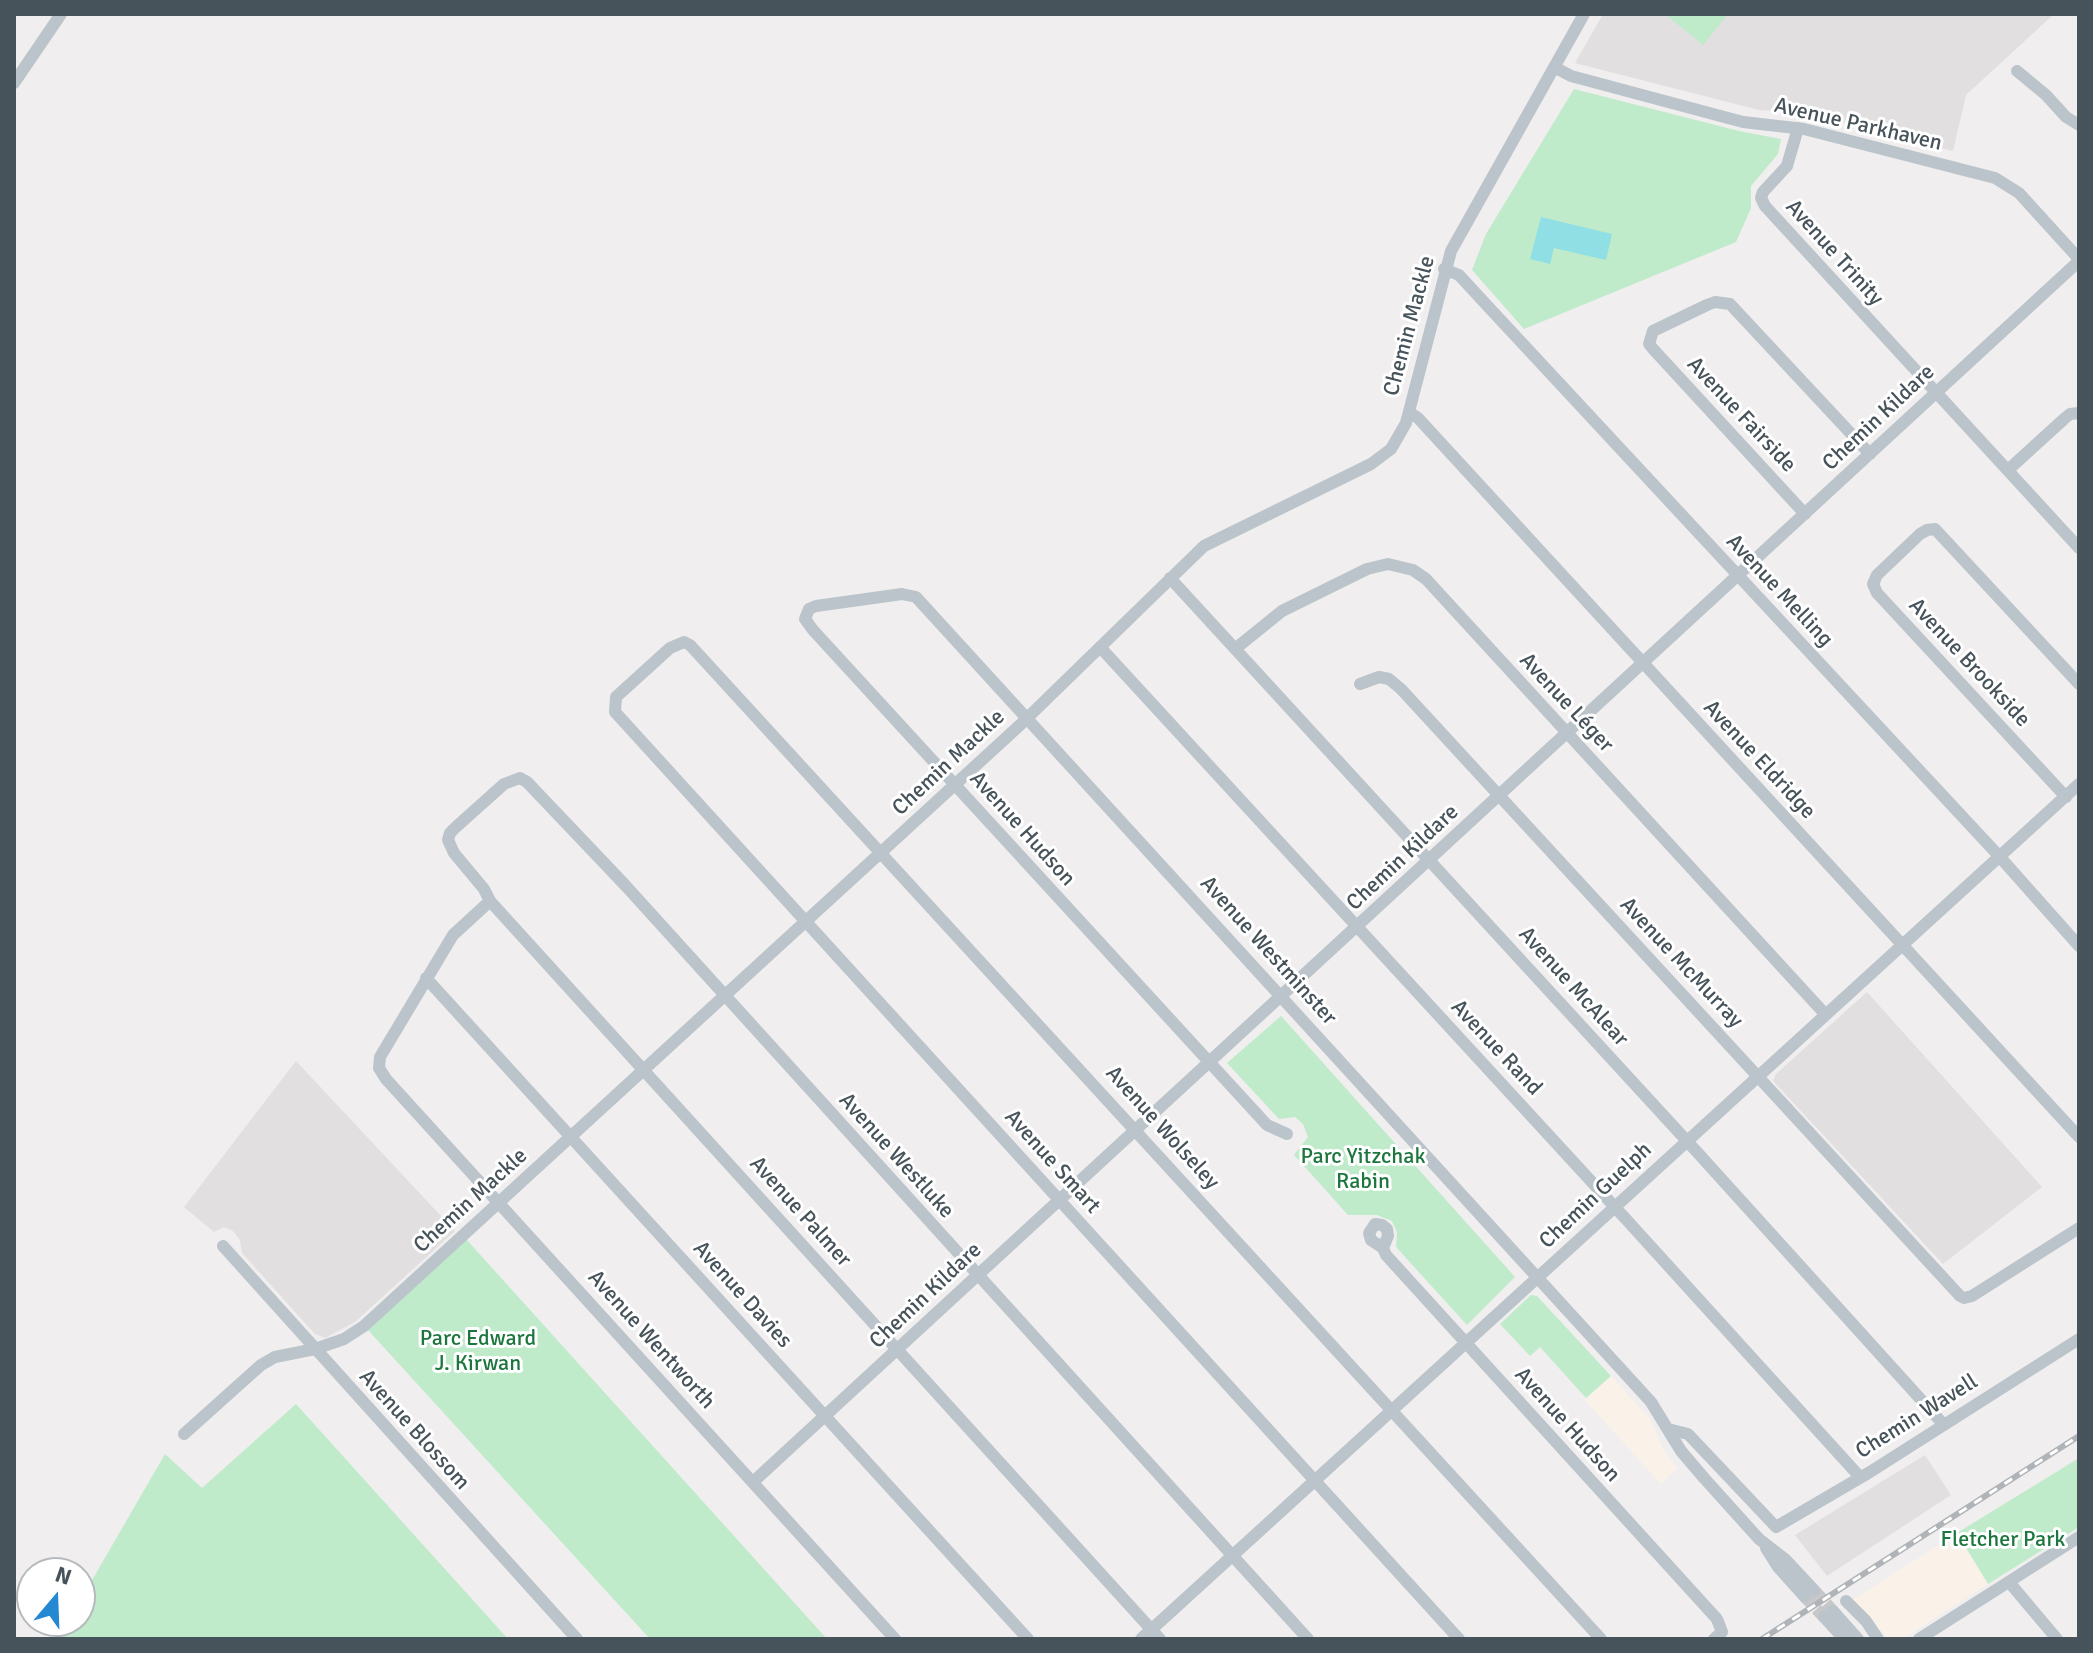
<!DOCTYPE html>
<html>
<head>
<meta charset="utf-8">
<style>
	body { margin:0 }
	#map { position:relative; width:2093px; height:1653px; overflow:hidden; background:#f0eeee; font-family:Signika,sans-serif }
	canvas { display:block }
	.frame { position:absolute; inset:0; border:16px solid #47535a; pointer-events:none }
	.north { position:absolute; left:16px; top:1557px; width:80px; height:80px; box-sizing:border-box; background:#fff; border:2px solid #b5babd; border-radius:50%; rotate:19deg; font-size:22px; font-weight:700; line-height:32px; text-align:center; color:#47535a }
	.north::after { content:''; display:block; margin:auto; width:28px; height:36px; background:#2588d3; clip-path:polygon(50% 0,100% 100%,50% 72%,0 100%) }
</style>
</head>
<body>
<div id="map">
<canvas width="2093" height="1653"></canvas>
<div class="frame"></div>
<div class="north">N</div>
</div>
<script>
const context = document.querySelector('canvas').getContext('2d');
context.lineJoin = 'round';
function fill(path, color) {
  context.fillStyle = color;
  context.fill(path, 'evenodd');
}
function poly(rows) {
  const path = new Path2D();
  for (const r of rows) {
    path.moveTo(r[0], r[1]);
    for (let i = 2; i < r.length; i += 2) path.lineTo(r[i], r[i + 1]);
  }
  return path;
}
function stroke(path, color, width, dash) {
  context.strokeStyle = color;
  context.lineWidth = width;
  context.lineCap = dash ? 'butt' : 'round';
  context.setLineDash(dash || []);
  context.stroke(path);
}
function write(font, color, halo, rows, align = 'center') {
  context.font = font + ' Signika,sans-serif';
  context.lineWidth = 6;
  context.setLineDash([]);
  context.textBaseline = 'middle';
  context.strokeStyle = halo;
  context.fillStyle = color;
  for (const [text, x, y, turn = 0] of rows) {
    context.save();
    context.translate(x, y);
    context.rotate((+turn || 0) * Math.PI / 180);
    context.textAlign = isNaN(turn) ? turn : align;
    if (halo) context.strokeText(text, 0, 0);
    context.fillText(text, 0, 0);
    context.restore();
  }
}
fill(poly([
	[1611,1376,1649,1418,1664,1451,1677,1468,1661,1484,1585,1400],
	[1957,1533,1988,1584,1902,1639,1889,1639,1853,1600]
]), '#faf2e8');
fill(poly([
	[1603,14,2054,14,1966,95,1953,151,1808,113,1759,110,1575,63],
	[1867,992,2042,1187,1943,1264,1773,1081,1776,1074],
	[296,1061,455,1231,355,1322,325,1338,315,1334,242,1253,240,1240,233,1231,224,1227,214,1232,184,1207],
	[1925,1455,1951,1495,1827,1576,1795,1535]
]), '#e1dfdf');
fill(poly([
	[1665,14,1728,14,1703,45],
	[1574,89,1739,131,1781,139,1778,154,1751,186,1751,208,1736,242,1524,329,1472,270,1486,234],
	[1281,1016,1515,1277,1467,1325,1396,1247,1397,1232,1392,1221,1377,1215,1348,1215,1294,1155,1308,1137,1303,1124,1295,1117,1279,1119,1227,1063],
	[466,1239,827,1639,650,1639,368,1330],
	[1531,1295,1537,1296,1611,1376,1586,1398,1540,1347,1530,1356,1500,1324],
	[296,1404,508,1639,58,1639,69,1621,80,1621,80,1601,165,1454,202,1488],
	[2079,1458,2079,1527,1988,1584,1957,1533]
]), '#bfebca');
fill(poly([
	[1541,217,1612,234,1606,260,1554,248,1550,264,1530,259]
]), '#8fdfe5');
stroke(poly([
	[1814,1590,1833,1611],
	[1804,1596,1824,1617]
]), '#c6c7c9', 12, [12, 6]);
stroke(poly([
	[1554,67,1571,76,1743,122,1804,129,1995,178,2019,193,2079,259],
	[2017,71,2046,95,2066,117,2079,125],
	[14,83,61,14],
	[1798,128,1787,166,1763,192,1761,198,1765,206,2079,548],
	[1444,269,1459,275,1482,300,1999,856,2079,946],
	[1409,412,1418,418,2079,1137],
	[2008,470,2064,419,2070,414,2079,413],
	[1805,514,1654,350,1649,344,1653,331,1707,305,1715,302,1730,304,1870,454],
	[1170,578,1697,1152,1944,1425],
	[1100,647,1624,1217,1860,1477],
	[1235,649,1282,611,1367,569,1388,564,1413,570,1426,579,1825,1014],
	[1360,684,1379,677,1389,679,1401,689,1960,1296,1964,1298,1972,1296,2079,1228],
	[2066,797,1877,593,1873,584,1877,575,1920,534,1927,530,1935,529,2079,684],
	[490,901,453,935,380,1057,379,1068,386,1079,895,1639],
	[426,978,1028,1639],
	[1287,1134,1267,1125,813,630,805,619,809,609,816,606,902,594,916,597,1651,1402,1681,1451,1704,1478,1759,1539,1786,1560,1814,1590],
	[223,1246,577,1639],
	[1383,1248,1388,1236,1387,1229,1382,1225,1375,1224,1369,1233,1371,1240,1383,1248,1386,1255,1717,1619,1722,1632,1714,1639],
	[1668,1429,1688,1434,1776,1527,1870,1472,2079,1339],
	[184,1434,261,1365,275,1357,315,1349,344,1339,364,1326,1020,725,1204,546,1371,464,1391,449,1406,423,1451,251,1584,14],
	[753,1482,2079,261],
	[1766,1548,1778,1567,1804,1596],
	[2009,1582,2057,1639],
	[1846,1601,1866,1621,1878,1639],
	[1833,1611,1858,1639],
	[1824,1617,1844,1639],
	[1141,1639,2079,784],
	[1160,1639,490,901,484,889,454,853,448,840,450,833,456,827,504,784,520,778,527,782,625,885,1308,1639],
	[1459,1639,615,712,616,697,670,648,684,642,690,645,1601,1639],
	[1919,1639,2079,1537]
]), '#bac4ca', 12);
const rail = poly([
	[1762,1639,2079,1436]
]);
stroke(rail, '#b0b4b8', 6);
stroke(rail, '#fff', 3, [9]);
write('22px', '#47535a', '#fff', [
	["Avenue Parkhaven",1858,125,13],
	["Avenue Trinity",1834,253,48],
	["Chemin Mackle",1410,326,-75],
	["Avenue Fairside",1741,415,47],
	["Chemin Kildare",1879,418,-43],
	["Avenue Melling",1779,591,47],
	["Avenue Brookside",1969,663,47],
	["Avenue Léger",1566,703,47],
	["Avenue Eldridge",1759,760,47],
	["Chemin Mackle",949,763,-43],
	["Avenue Hudson",1022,829,48],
	["Chemin Kildare",1403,858,-43],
	["Avenue Westminster",1268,951,48],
	["Avenue McMurray",1681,963,47],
	["Avenue McAlear",1573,987,48],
	["Avenue Rand",1496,1048,47],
	["Avenue Wolseley",1162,1128,48],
	["Avenue Westluke",896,1156,48],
	["Avenue Smart",1052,1162,48],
	["Chemin Guelph",1596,1196,-43],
	["Chemin Mackle",471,1201,-42],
	["Avenue Palmer",800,1212,48],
	["Avenue Davies",742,1295,48],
	["Chemin Kildare",926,1296,-43],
	["Avenue Wentworth",651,1340,48],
	["Chemin Wavell",1917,1417,-32],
	["Avenue Hudson",1567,1425,48],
	["Avenue Blossom",414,1430,48]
]);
write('22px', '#1d763e', '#fff', [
	["Parc Yitzchak",1363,1157],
	["Rabin",1363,1182],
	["Parc Edward",478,1339],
	["J. Kirwan",478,1364],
	["Fletcher Park",2003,1540]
]);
</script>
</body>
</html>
